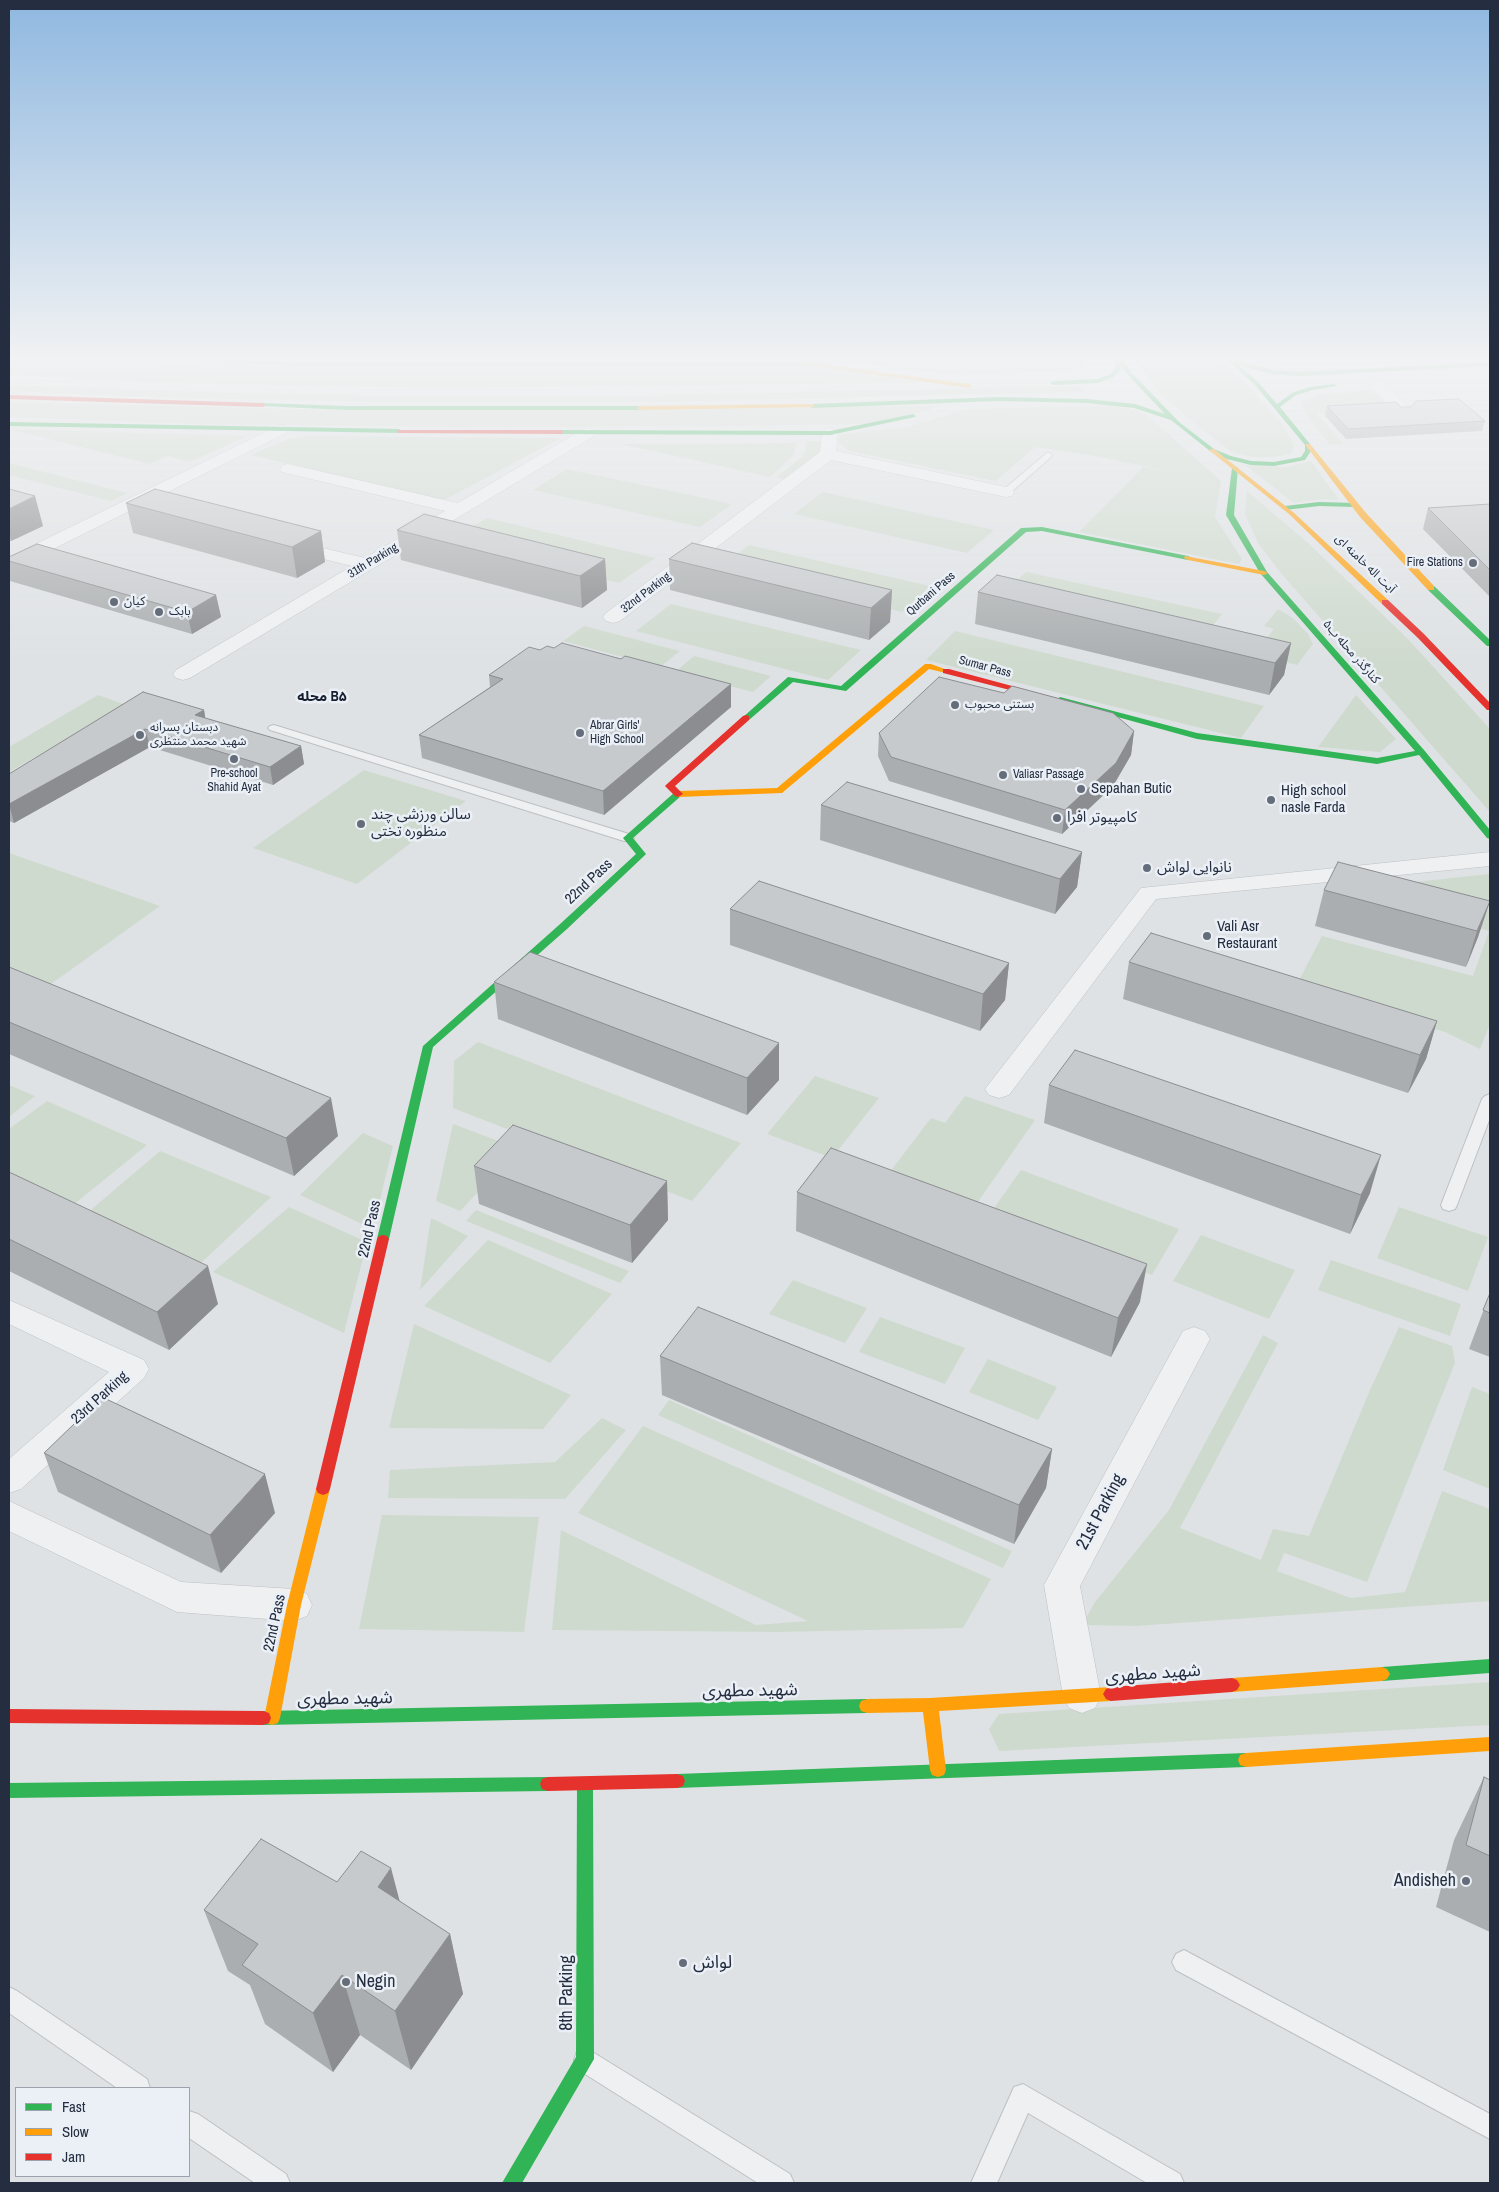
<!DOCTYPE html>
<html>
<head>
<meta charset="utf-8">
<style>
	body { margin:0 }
	#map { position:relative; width:1499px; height:2192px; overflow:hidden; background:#dfe2e5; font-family:"Archivo Narrow",sans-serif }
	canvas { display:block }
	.frame { position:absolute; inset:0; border:10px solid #242e40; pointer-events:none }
	.legend { position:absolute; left:15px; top:2087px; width:175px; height:90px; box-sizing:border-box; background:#ebf0f6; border:1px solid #9ba2ad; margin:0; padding:6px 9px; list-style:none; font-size:15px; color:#242e40 }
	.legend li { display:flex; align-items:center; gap:10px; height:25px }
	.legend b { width:25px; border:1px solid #9ba2ad }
</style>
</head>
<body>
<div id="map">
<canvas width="1499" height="2192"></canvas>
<div class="frame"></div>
<ul class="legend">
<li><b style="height:6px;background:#30b455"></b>Fast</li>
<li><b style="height:6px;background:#ff9f0a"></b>Slow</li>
<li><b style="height:6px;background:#e5322d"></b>Jam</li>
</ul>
</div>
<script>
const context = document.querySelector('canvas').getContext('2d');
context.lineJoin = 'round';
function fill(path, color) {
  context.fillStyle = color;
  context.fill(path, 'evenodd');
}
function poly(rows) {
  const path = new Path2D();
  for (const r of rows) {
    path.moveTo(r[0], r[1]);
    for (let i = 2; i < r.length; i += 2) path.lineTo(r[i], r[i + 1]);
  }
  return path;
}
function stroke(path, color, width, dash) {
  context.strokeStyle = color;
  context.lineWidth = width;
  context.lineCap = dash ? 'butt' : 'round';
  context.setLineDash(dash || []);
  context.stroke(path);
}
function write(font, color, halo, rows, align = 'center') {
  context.font = font + ' "Archivo Narrow","Noto Sans Arabic",sans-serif';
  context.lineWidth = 5;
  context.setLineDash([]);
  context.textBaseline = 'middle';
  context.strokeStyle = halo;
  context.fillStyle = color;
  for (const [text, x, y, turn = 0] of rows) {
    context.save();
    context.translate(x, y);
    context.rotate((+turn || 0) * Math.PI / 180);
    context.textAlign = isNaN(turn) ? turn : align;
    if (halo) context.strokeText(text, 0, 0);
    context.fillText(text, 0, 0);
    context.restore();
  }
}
fill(poly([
	[9,359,103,359,357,366,812,366,922,383,439,388,162,383,9,375],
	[839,359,1084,359,1086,366,1069,371,960,375,912,371],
	[1135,359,1218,359,1247,385,1282,424,1294,444,1292,453,1276,457,1253,457,1231,452,1163,397],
	[9,385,264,394,427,396,618,396,1077,386,1085,389,1083,392,1068,392,666,402,472,402,327,401,148,397,9,391],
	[1372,390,1392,410,1317,414,1344,444,1330,445,1304,412,1302,403,1317,395],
	[9,402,335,410,939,406,921,412,862,424,730,426,455,427,197,424,9,417],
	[1112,406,1131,409,1146,414,1221,481,1215,517,1242,559,1239,564,1079,532,1143,467,1169,471,1089,455,1035,447,996,481,849,451,838,442,841,434,903,428,968,409],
	[9,429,248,436,190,462,168,456,149,464],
	[305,436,323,436,561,438,442,501,251,455,290,438],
	[805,441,821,441,821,449,817,457,790,481,777,477,802,457,806,449],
	[796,443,794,455,770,477,620,444],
	[1311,461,1339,500,1321,499,1294,503,1245,465,1285,467],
	[9,463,127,493,111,501,9,475],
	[567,469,732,504,700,527,533,490],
	[1247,491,1307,542,1407,638,1490,729,1490,812,1280,572,1258,543,1245,514],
	[823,492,994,530,967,553,794,514],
	[487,518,655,558,619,583,449,541],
	[749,545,930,586,902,612,738,573,734,557],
	[1026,572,1222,614,1201,641,1001,596],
	[671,604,861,650,828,680,636,631],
	[1278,609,1293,618,1308,634,1313,644,1297,665,1253,654,1274,629,1264,626],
	[584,626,680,651,660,667,563,641],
	[955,631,1264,706,1241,738,926,660],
	[694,656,771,676,753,692,675,672],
	[98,695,126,705,9,772,9,747],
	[1356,695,1396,739,1380,752,1318,747],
	[364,770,466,801,357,884,253,848],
	[9,853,160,906,33,997,9,988],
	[1490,874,1490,1024,1480,1049,1445,1032,1295,988,1322,936,1473,976,1489,931,1339,890],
	[478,1042,741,1143,692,1201,453,1108,454,1061],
	[815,1076,879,1098,832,1158,767,1134],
	[9,1085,35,1096,9,1117],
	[965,1096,1035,1120,973,1209,886,1177,931,1118,945,1123],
	[47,1101,147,1145,72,1206,9,1176,9,1129],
	[453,1124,520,1149,460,1211,436,1201],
	[363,1133,393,1146,373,1229,300,1195],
	[160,1151,271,1197,200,1264,86,1214],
	[1021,1170,1179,1229,1152,1275,991,1212],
	[289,1207,367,1242,344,1333,213,1272],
	[1399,1207,1488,1237,1468,1291,1377,1258],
	[476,1210,629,1271,620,1283,466,1221],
	[431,1218,468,1236,420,1290],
	[1201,1235,1295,1270,1269,1319,1173,1281],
	[488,1240,612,1294,550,1363,424,1306],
	[1331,1260,1461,1304,1450,1336,1318,1290],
	[793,1280,867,1308,845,1343,769,1314],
	[880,1317,965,1348,945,1384,859,1352],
	[414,1324,571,1395,543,1429,389,1428],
	[1399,1327,1452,1346,1455,1363,1367,1582,1284,1553,1277,1571,1351,1598,1405,1592,1442,1491,1490,1509,1490,1601,1136,1626,1082,1625,1095,1602,1169,1510,1263,1335,1278,1343,1180,1528,1261,1560,1273,1529,1309,1536,1370,1390],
	[988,1359,1057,1387,1038,1420,969,1392],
	[1472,1387,1490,1394,1490,1489,1443,1470],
	[669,1400,1012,1551,1003,1568,658,1415],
	[602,1418,626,1430,565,1499,388,1498,390,1470,555,1462],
	[643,1426,991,1579,963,1628,777,1632,552,1630,561,1530,756,1625,808,1621,578,1513],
	[382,1515,539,1517,524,1632,359,1629],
	[1490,1682,1490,1725,999,1751,989,1729,999,1714]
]), '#cfdace');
const lane = poly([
	[1256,359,1265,359,1277,372,1270,374,1256,359],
	[1048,452,1052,455,1051,457,1009,494,1003,494,1003,490,1048,452],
	[274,725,632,835,634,838,632,841,624,841,270,730,268,728,270,726,274,725],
	[1490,1094,1490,1118,1457,1205,1455,1209,1449,1211,1443,1209,1441,1205,1482,1099,1485,1096,1490,1094],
	[1184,1950,1490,2114,1490,2139,1176,1970,1172,1962,1176,1954,1184,1950],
	[9,1987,17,1991,147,2079,150,2088,117,2088,9,2013,9,1987],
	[586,2048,790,2174,794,2183,758,2183,577,2069,574,2060,577,2051,586,2048],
	[1023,2084,1180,2174,1184,2183,1147,2183,1028,2113,997,2183,971,2183,1014,2087,1023,2084],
	[189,2111,198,2114,286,2174,290,2183,255,2183,189,2138,189,2111]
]);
const street = poly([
	[1377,380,1382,381,1409,409,1412,412,1409,415,1399,415,1372,387,1370,384,1372,381,1377,380],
	[280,425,286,427,288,430,286,433,15,568,9,569,9,557,280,425],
	[588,428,594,430,596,433,594,436,190,678,183,680,176,678,173,674,176,670,352,566,283,549,280,545,283,541,289,540,365,558,445,511,282,472,280,469,282,466,288,464,458,503,582,430,588,428],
	[830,428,836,430,838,433,836,451,1006,487,1012,488,1014,492,1012,496,1006,497,831,460,620,621,613,623,606,621,603,617,606,613,820,452,822,433,824,430,830,428],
	[1490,852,1490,866,1156,899,1009,1095,999,1098,989,1095,985,1089,1141,888,1490,852],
	[9,1300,144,1360,149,1369,144,1378,21,1489,9,1493,9,1459,109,1372,9,1324,9,1300],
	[1194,1327,1205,1331,1210,1339,1080,1586,1101,1696,1095,1708,1082,1713,1069,1708,1063,1696,1044,1585,1183,1331,1194,1327],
	[9,1501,181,1582,294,1589,307,1594,312,1605,307,1616,294,1621,177,1612,9,1531,9,1501]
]);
stroke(lane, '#bdc0c3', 2);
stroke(street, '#bdc0c3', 1);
fill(lane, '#eef0f2');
fill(street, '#eef0f2');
fill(poly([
	[172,359,302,362,807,362,810,364,807,366,302,366,172,359],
	[1116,359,1123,359,1131,372,1179,422,1214,449,1231,456,1251,461,1274,462,1301,457,1305,451,1305,445,1255,385,1226,359,1233,359,1273,370,1298,372,1490,362,1490,366,1298,376,1273,374,1240,366,1259,383,1277,404,1292,393,1310,387,1334,384,1337,386,1313,390,1296,395,1280,407,1310,444,1311,451,1305,460,1274,466,1251,465,1227,459,1210,451,1171,420,1134,408,1087,403,998,401,812,408,809,406,812,404,998,397,1087,399,1135,404,1165,414,1127,374,1121,366,1120,371,1113,377,1098,383,1053,385,1050,383,1053,381,1097,379,1109,375,1115,369,1116,359],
	[263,403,345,406,640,406,643,408,640,410,345,410,261,406,260,405,263,403],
	[913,414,916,416,915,417,830,435,561,434,558,432,561,430,830,431,913,414],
	[9,422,399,429,402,431,399,433,9,426,9,422],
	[1235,466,1238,468,1234,515,1267,572,1424,750,1490,830,1490,839,1487,838,1419,755,1377,764,1197,739,1056,700,1060,697,1197,733,1377,758,1415,751,1260,573,1226,515,1232,468,1235,466],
	[1319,502,1355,503,1359,505,1355,507,1319,506,1285,510,1281,508,1285,506,1319,502],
	[1042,527,1188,556,1192,558,1188,560,1042,531,1026,532,846,691,793,682,749,720,746,721,742,718,788,677,841,686,1021,528,1042,527],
	[1428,586,1434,586,1490,640,1490,646,1487,646,1428,590,1428,586],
	[678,791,683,794,681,796,633,838,646,854,644,856,567,929,433,1047,389,1239,387,1242,379,1242,377,1239,423,1046,559,925,636,854,623,838,675,792,678,791],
	[1490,1659,1490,1673,1382,1681,1377,1679,1374,1674,1377,1669,1382,1667,1490,1659],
	[867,1699,873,1701,875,1706,873,1711,867,1713,263,1725,257,1723,255,1718,257,1713,263,1711,867,1699],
	[1246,1753,1252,1755,1254,1760,1252,1765,1246,1767,677,1788,671,1786,669,1781,671,1776,677,1774,1246,1753],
	[548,1777,554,1779,556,1784,554,1789,548,1791,9,1798,9,1783,548,1777],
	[585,1777,591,1779,593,1784,594,2059,522,2183,502,2183,576,2057,577,1784,579,1779,585,1777]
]), '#30b455');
fill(poly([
	[807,362,969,384,972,386,969,388,805,365,805,363,807,362],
	[812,404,815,406,814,407,640,410,637,408,640,406,812,404],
	[1306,444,1310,444,1366,513,1434,586,1434,590,1428,590,1360,517,1306,446,1306,444],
	[1210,449,1214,449,1293,512,1388,600,1388,604,1382,604,1289,514,1210,451,1210,449],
	[1185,556,1264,571,1268,573,1264,575,1188,560,1184,558,1185,556],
	[925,664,931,664,950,671,946,673,929,669,782,793,678,797,673,794,678,791,777,788,925,664],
	[323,1483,328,1485,330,1489,301,1605,280,1718,278,1723,272,1725,266,1723,264,1718,287,1605,316,1489,318,1485,323,1483],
	[1382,1667,1387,1669,1390,1674,1387,1679,1382,1681,1232,1692,1227,1690,1224,1685,1227,1680,1232,1678,1382,1667],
	[1111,1687,1116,1689,1119,1694,1116,1699,1111,1701,939,1711,946,1770,944,1775,938,1777,932,1775,930,1770,923,1712,867,1713,861,1711,859,1706,861,1701,867,1699,930,1698,1111,1687],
	[1490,1737,1490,1751,1246,1767,1240,1765,1238,1760,1240,1755,1246,1753,1490,1737]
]), '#ff9f0a');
fill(poly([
	[9,395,263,403,266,405,263,407,9,399,9,395],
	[397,430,561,430,564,432,561,434,399,433,397,432,397,430],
	[1382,600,1388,600,1424,634,1490,703,1490,710,1487,710,1418,638,1382,604,1382,600],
	[943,669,949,669,1064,700,1063,702,1057,702,943,673,943,669],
	[746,715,749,716,749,720,675,786,683,794,678,797,675,796,665,786,667,784,743,716,746,715],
	[383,1235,387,1236,389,1239,330,1489,328,1493,323,1495,318,1493,316,1489,377,1239,379,1236,383,1235],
	[1232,1678,1237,1680,1240,1685,1237,1690,1232,1692,1111,1701,1106,1699,1103,1694,1106,1689,1111,1687,1232,1678],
	[9,1709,263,1711,269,1713,271,1718,269,1723,263,1725,9,1723,9,1709],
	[677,1774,683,1776,685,1781,683,1786,677,1788,548,1791,542,1789,540,1784,542,1779,548,1777,677,1774]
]), '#e5322d');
fill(poly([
	[1327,406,1401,407,1485,421,1482,431,1346,439,1325,416],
	[9,489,43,526,11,541,9,541],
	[126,503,321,531,325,562,297,578,133,533],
	[1490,504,1490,597,1423,529,1428,508],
	[397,530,605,559,607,590,582,608,401,560],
	[9,557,216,595,221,617,192,634,10,581,9,577],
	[669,559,892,590,890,622,869,640,670,590],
	[978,592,1291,643,1284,675,1269,695,975,624],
	[540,650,621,659,731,684,731,707,604,815,422,758,419,735,490,687,489,675],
	[204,710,205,718,301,746,304,764,273,785,150,747,14,823,9,821,9,774],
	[1134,731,1131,755,1113,786,1062,834,889,781,878,756,879,733],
	[821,805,1082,852,1077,887,1055,914,820,840],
	[1324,890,1490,901,1478,937,1466,967,1315,926],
	[730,909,1009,963,1005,1000,980,1031,730,945],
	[1129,962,1437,1021,1426,1059,1408,1093,1123,999],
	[9,967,338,1136,294,1176,9,1054],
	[494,982,779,1080,747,1115,498,1019],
	[1049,1085,1370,1193,1350,1234,1044,1123],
	[474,1166,667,1181,668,1220,632,1263,479,1204],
	[9,1172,218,1304,169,1350,9,1271],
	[797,1192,1140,1302,1111,1357,796,1231],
	[1490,1293,1490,1357,1469,1349],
	[660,1356,1052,1449,1046,1488,1014,1544,662,1395],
	[44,1453,275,1513,221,1573,58,1492],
	[1484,1777,1490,1780,1490,1932,1436,1907,1454,1840],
	[337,1882,399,1901,450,1934,463,1994,411,2070,360,2035,333,2072,265,2024,250,1985,228,1971,204,1910]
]), '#abaeb0');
fill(poly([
	[35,496,43,526,11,541,9,532,9,509],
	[321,531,325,562,297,578,292,547],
	[605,559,607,590,582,608,580,576],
	[892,590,890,622,869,640,871,608],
	[216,595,221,617,192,634,187,612],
	[1291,643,1284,675,1269,695,1275,663],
	[731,684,731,707,604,815,603,791],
	[204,710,207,728,195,715],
	[145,729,150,747,14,823,9,804],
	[1134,731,1131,755,1113,786,1062,834,1065,810],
	[301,746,304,764,273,785,270,767],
	[1082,852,1077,887,1055,914,1060,879],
	[1490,901,1478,937,1466,967,1477,931],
	[1009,963,1005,1000,980,1031,983,994],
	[1437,1021,1426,1059,1408,1093,1420,1055],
	[779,1043,779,1080,747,1115,747,1078],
	[331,1098,338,1136,294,1176,286,1138],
	[1381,1155,1370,1193,1350,1234,1361,1195],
	[667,1181,668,1220,632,1263,630,1225],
	[1147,1264,1140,1302,1111,1357,1118,1318],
	[208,1266,218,1304,169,1350,157,1312],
	[1052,1449,1046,1488,1014,1544,1019,1505],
	[265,1474,275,1513,221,1573,210,1535],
	[391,1868,407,1929,378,1887],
	[450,1934,463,1994,411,2070,395,2011],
	[342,1975,360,2035,333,2072,313,2013]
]), '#8b8d90');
const building = poly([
	[1459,399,1485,421,1348,429,1327,406,1396,402,1401,407,1411,407,1416,401,1459,399],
	[9,489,35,496,9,509,9,489],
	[155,489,321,531,292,547,126,503,155,489],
	[1490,504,1490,570,1428,508,1490,504],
	[424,514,605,559,580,576,397,530,424,514],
	[692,543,892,590,871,608,669,559,692,543],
	[37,544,216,595,187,612,9,561,9,557,37,544],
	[997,575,1291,643,1275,663,978,592,997,575],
	[562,643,621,659,625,656,731,684,603,791,419,735,503,679,489,675,529,647,540,650,547,646,554,648,562,643],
	[939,677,1004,693,1012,686,1113,713,1134,731,1116,763,1065,810,891,757,879,733,939,677],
	[143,692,204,710,195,715,301,746,270,767,145,729,9,804,9,774,143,692],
	[847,782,1082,852,1060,879,821,805,847,782],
	[1338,862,1490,901,1477,931,1324,890,1338,862],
	[759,881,1009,963,983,994,730,909,759,881],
	[1151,933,1437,1021,1420,1055,1129,962,1151,933],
	[530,952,779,1043,747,1078,494,982,530,952],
	[9,967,331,1098,286,1138,9,1022,9,967],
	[1075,1050,1381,1155,1361,1195,1049,1085,1075,1050],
	[513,1125,667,1181,630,1225,474,1166,513,1125],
	[831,1148,1147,1264,1118,1318,797,1192,831,1148],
	[9,1172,208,1266,157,1312,9,1239,9,1172],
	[1490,1293,1490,1313,1483,1310,1490,1293],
	[698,1307,1052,1449,1019,1505,660,1356,698,1307],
	[102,1397,265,1474,210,1535,44,1453,102,1397],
	[1484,1777,1490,1780,1490,1856,1466,1845,1484,1777],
	[261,1839,337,1882,361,1851,391,1868,378,1887,450,1934,395,2011,342,1975,313,2013,242,1965,258,1944,204,1910,261,1839]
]);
fill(building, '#c7cacd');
stroke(building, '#8b8d90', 1);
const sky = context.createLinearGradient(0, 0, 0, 666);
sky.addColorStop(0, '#8fb8e0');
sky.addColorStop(0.54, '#f1f2f3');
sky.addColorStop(1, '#f1f2f300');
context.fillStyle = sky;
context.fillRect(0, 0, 1499, 666);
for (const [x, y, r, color] of [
	[1473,563,5,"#656d7a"],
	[114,602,5,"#656d7a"],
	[159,612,5,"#656d7a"],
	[955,705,5,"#656d7a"],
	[580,733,5,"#656d7a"],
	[140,735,5,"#656d7a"],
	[234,759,5,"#656d7a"],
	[1003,775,5,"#656d7a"],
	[1081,789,5,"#656d7a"],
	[1271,800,5,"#656d7a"],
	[1057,818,5,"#656d7a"],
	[361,824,5,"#656d7a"],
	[1147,868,5,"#656d7a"],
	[1207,936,5,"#656d7a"],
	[1466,1881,5,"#656d7a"],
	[683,1963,5,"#656d7a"],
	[346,1982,5,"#656d7a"]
]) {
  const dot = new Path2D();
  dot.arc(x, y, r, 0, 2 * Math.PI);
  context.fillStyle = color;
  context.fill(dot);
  stroke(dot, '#ebf0f6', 2);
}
write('12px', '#242e40', '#ebf0f6', [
	["31th Parking",373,561,-31],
	["آیت اله خامنه ای",1365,564,44],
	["32nd Parking",646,593,-37],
	["Qurbani Pass",931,594,-41],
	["کنارگذر محله ب۵",1351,652,49],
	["Sumar Pass",985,667,15]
]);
write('12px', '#242e40', '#ebf0f6', [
	["Fire Stations",1463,563,"right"],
	["کیان",124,602],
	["بابک",169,612],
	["بستنی محبوب",965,705],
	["Abrar Girls'",590,726],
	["High School",590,740],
	["دبستان پسرانه",150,728],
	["شهید محمد منتظری",150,742],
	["Pre-school",234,774,"center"],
	["Shahid Ayat",234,788,"center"],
	["Valiasr Passage",1013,775]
], 'left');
write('bold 14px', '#171f30', '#ebf0f6', [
	["محله B۵",322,697]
]);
write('15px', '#242e40', '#ebf0f6', [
	["Sepahan Butic",1091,789],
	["High school",1281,791],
	["nasle Farda",1281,808],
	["سالن ورزشی چند",371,815],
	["منظوره تختی",371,832],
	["کامپیوتر افرا",1067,818],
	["نانوایی لواش",1157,868],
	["Vali Asr",1217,927],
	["Restaurant",1217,944]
], 'left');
write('15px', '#242e40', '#ebf0f6', [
	["22nd Pass",589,882,-43],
	["22nd Pass",370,1229,-77],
	["23rd Parking",100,1398,-42],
	["22nd Pass",275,1623,-78]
]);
write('18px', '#242e40', '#ebf0f6', [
	["21st Parking",1101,1512,-62],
	["شهید مطهری",1153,1674,-4],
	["شهید مطهری",750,1691,-1],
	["شهید مطهری",345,1699,-1],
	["8th Parking",567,1993,-90]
]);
write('18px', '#242e40', '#ebf0f6', [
	["Andisheh",1456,1881,"right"],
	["لواش",693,1963],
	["Negin",356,1982]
], 'left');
</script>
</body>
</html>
